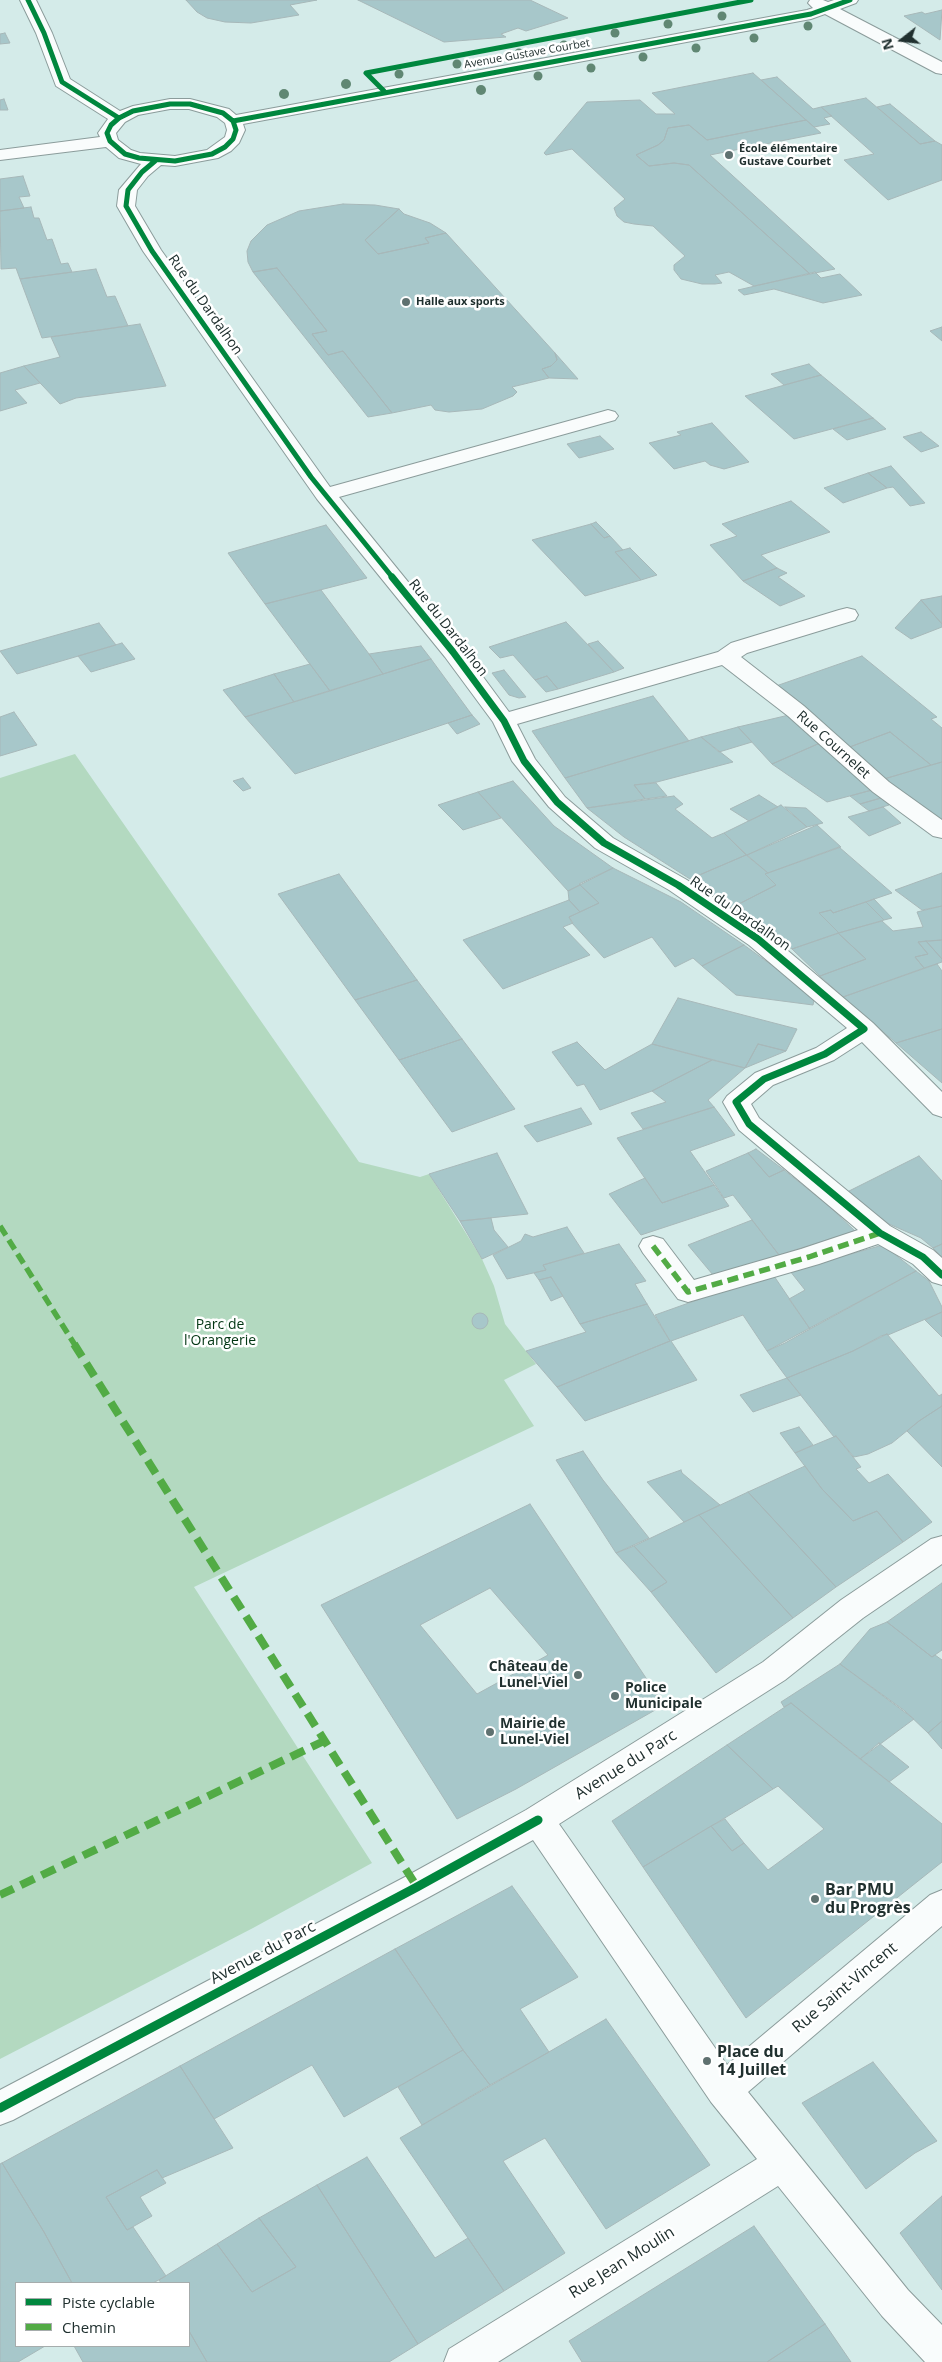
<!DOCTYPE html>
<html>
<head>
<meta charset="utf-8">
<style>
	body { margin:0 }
	#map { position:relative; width:942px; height:2362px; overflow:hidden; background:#d4ebe9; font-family:"Open Sans",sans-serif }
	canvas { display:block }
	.legend { position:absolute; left:15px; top:2282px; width:175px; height:65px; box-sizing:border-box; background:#fff; border:1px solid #a6acac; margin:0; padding:6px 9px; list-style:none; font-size:15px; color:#20302f }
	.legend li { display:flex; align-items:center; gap:10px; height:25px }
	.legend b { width:25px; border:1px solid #a6acac }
	.north { position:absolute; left:877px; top:15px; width:50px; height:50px; -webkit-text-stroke:4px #fff; paint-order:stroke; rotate:254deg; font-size:14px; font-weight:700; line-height:20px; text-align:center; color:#20302f }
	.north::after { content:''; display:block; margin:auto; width:18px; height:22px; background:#20302f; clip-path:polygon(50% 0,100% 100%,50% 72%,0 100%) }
</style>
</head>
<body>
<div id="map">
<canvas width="942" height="2362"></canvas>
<ul class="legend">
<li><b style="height:6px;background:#00873e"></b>Piste cyclable</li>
<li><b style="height:6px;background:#52ab45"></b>Chemin</li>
</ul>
<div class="north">N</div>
</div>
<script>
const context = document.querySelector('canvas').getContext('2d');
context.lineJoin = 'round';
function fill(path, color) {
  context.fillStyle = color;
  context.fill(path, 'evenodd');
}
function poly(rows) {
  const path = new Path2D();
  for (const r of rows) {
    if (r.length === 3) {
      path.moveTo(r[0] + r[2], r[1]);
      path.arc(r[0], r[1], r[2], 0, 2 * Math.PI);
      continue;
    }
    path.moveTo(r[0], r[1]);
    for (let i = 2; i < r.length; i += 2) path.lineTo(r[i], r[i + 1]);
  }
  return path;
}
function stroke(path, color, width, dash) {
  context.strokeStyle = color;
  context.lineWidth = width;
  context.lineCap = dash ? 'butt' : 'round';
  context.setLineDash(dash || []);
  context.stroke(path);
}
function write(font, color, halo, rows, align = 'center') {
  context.font = font + ' "Open Sans",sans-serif';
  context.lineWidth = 5;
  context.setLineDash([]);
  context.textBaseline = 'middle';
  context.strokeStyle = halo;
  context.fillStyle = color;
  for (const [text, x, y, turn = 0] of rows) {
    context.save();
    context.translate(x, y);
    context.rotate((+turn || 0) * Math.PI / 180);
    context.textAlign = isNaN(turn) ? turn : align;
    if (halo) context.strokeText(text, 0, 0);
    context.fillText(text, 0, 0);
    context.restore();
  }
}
fill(poly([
	[75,754,359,1162,420,1177,429,1174,482,1259,494,1286,505,1324,536,1364,504,1380,534,1426,194,1587,372,1863,253,1928,0,2059,0,778]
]), '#b3d9c0');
const building = poly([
	[186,0,317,0,290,5,299,15,251,23,225,22,207,18,197,12,186,0],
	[358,0,530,0,568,18,526,31,518,28,501,34,506,37,444,42,358,0],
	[942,10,940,40,904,16,922,12,925,14,942,10],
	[5,33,10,43,0,44,0,34,5,33],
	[753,73,806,120,707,140,689,125,668,128,664,140,658,145,636,155,649,166,674,163,689,165,810,274,754,286,729,272,715,275,722,283,715,284,702,284,681,279,674,270,674,265,685,256,653,226,634,224,624,222,617,216,614,208,625,199,572,149,546,155,544,153,587,102,640,100,656,114,675,114,652,93,753,73],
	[777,77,813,109,821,107,832,116,824,118,830,124,814,127,761,80,777,77],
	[866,98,920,144,935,141,942,145,942,180,888,200,844,160,874,154,821,107,866,98],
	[4,99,8,110,0,110,0,100,4,99],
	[890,104,935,141,920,144,877,107,890,104],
	[806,120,821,133,710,155,835,269,810,274,689,165,674,163,649,166,636,155,658,145,664,140,668,128,689,125,707,140,806,120],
	[23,176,30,196,19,197,24,208,0,211,0,179,23,176],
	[343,204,375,205,399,209,365,240,378,254,429,243,425,238,446,233,555,353,557,360,551,366,542,369,549,378,512,387,517,392,513,396,482,409,449,412,435,410,431,405,392,413,343,351,328,355,312,334,327,331,277,268,253,272,248,262,247,251,251,241,267,225,299,211,343,204],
	[31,207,34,218,39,218,47,240,52,239,61,264,68,263,72,272,20,279,16,268,1,269,0,211,31,207],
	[399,209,404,214,430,223,446,233,425,238,429,243,378,254,365,240,399,209],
	[277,268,327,331,312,334,328,355,343,351,392,413,368,417,253,272,277,268],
	[96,269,107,297,115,296,128,326,42,338,20,279,96,269],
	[815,272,821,278,840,274,862,295,823,303,774,289,744,295,738,290,815,272],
	[140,324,166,386,76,398,60,404,24,366,60,357,51,337,140,324],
	[942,327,942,341,930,331,942,327],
	[555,353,578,379,549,378,542,369,551,366,557,360,555,353],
	[809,364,821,375,784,385,771,374,809,364],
	[24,366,40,383,15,390,27,403,0,411,0,373,24,366],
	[821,375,873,418,794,439,745,396,821,375],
	[873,418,886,429,847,440,833,429,873,418],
	[712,423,749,462,724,469,710,465,705,461,674,469,649,443,681,435,677,432,712,423],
	[921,432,939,446,921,452,903,437,921,432],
	[600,436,614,449,579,458,567,444,600,436],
	[891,466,925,503,910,506,893,487,887,488,868,473,891,466],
	[868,473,887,488,843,503,824,488,868,473],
	[791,501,830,532,761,555,777,568,743,581,710,545,737,536,722,524,791,501],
	[596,522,610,536,604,538,591,524,596,522],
	[591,524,604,538,610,536,623,550,615,552,641,580,585,596,532,540,591,524],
	[326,525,367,578,265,604,228,553,326,525],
	[630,548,657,575,641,580,615,552,630,548],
	[777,568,787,573,778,577,805,596,780,606,743,581,777,568],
	[321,590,369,654,383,674,330,691,265,604,321,590],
	[942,596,942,624,921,600,942,596],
	[921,600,942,624,942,627,911,639,895,628,921,600],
	[566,622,614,672,558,689,547,676,535,680,513,655,500,658,489,647,566,622],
	[99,623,116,645,17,674,0,651,99,623],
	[598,641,624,668,614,672,588,644,598,641],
	[122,643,135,659,91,672,78,656,122,643],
	[421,646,431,659,383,674,369,654,421,646],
	[862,656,937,717,931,719,942,728,942,762,931,765,890,732,847,748,776,686,862,656],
	[431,659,472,715,295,774,245,717,431,659],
	[310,664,330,691,294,702,274,674,310,664],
	[504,670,526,697,519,698,509,695,492,673,504,670],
	[274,674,294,702,245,717,223,690,274,674],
	[547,676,558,689,546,692,535,680,547,676],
	[653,696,689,741,565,778,532,731,653,696],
	[14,712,37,745,0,756,0,717,14,712],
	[472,715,480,724,457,734,448,723,472,715],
	[789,715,820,743,772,764,738,727,789,715],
	[738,727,752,742,719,752,701,737,738,727],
	[890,732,931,765,884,779,847,748,890,732],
	[701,737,733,762,657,782,634,785,645,799,587,808,565,778,701,737],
	[820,743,872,790,827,802,772,764,820,743],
	[942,762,942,820,884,779,942,762],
	[243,778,251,788,243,791,233,781,243,778],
	[513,781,554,826,613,868,568,891,478,792,513,781],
	[656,783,667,796,645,799,634,785,656,783],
	[872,790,881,798,860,804,850,796,872,790],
	[478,792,501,818,463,830,438,805,478,792],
	[759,795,778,807,749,821,730,809,759,795],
	[674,796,683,804,675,809,712,838,724,833,746,855,690,879,624,837,587,808,674,796],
	[881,798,889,805,869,811,860,804,881,798],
	[781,805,807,827,747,855,724,833,781,805],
	[785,807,806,808,823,823,807,827,785,807],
	[883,807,901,823,869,836,848,817,883,807],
	[817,825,841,847,768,873,747,855,817,825],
	[839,847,892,893,833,913,831,910,819,913,839,933,792,949,731,908,776,885,765,874,839,847],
	[746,855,768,873,765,874,776,885,731,908,690,879,746,855],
	[613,868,681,902,744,945,702,966,693,958,675,967,652,937,604,958,572,923,569,917,599,903,579,884,613,868],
	[942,873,942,906,922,910,895,890,942,873],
	[339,874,417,980,355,1000,278,894,339,874],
	[580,885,599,903,580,912,569,900,568,891,580,885],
	[874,899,892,918,884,920,866,902,874,899],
	[569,900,580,912,569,917,573,923,563,927,590,955,503,989,463,940,569,900],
	[866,902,884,920,839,933,819,913,831,910,833,913,866,902],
	[942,906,942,940,918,942,928,954,915,957,924,968,843,997,820,976,866,959,838,933,882,921,893,931,923,927,917,912,942,906],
	[838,933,866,959,820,976,792,949,838,933],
	[942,940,942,959,926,941,942,940],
	[926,941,942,959,942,962,924,968,915,957,928,954,918,942,926,941],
	[744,945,781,972,814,1000,813,1005,736,995,702,966,744,945],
	[937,964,942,971,942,1029,896,1043,843,997,937,964],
	[417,980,462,1039,399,1060,355,1000,417,980],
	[678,998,797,1029,786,1051,758,1044,745,1068,652,1044,678,998],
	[942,1029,942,1083,896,1043,942,1029],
	[462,1039,515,1109,452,1132,399,1060,462,1039],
	[577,1042,605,1070,652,1044,712,1060,652,1091,600,1110,584,1084,577,1086,552,1052,577,1042],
	[758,1044,786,1051,745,1068,758,1044],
	[712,1060,745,1068,708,1100,714,1107,643,1129,631,1113,666,1102,652,1091,712,1060],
	[714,1107,735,1135,690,1151,714,1185,662,1203,617,1138,714,1107],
	[581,1108,592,1124,537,1142,524,1126,581,1108],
	[756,1149,784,1170,769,1177,748,1153,756,1149],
	[497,1153,528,1214,460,1221,429,1174,497,1153],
	[748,1153,769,1177,784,1170,829,1206,855,1231,779,1255,733,1195,724,1198,706,1171,748,1153],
	[919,1156,942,1181,942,1244,933,1248,921,1238,889,1224,847,1192,919,1156],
	[645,1178,662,1203,714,1185,729,1206,641,1235,609,1194,645,1178],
	[491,1218,494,1230,508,1247,482,1259,460,1221,491,1218],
	[752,1220,779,1255,713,1275,688,1245,752,1220],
	[567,1227,584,1253,543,1265,546,1270,507,1279,493,1255,521,1241,525,1234,533,1237,567,1227],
	[619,1244,646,1281,635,1284,647,1304,580,1324,551,1277,539,1280,534,1273,546,1270,543,1265,619,1244],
	[942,1244,942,1257,933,1248,942,1244],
	[883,1245,916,1271,810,1329,789,1299,805,1290,790,1271,883,1245],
	[916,1271,929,1281,942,1307,942,1312,888,1335,887,1334,881,1336,853,1351,787,1378,767,1351,916,1271],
	[774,1276,810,1329,785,1343,767,1351,743,1315,671,1341,697,1380,585,1421,557,1387,670,1341,655,1315,728,1289,774,1276],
	[551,1277,563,1296,551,1301,539,1280,551,1277],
	[647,1304,670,1341,557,1387,526,1351,586,1332,580,1324,647,1304],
	[942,1312,942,1337,925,1320,942,1312],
	[480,1321,8],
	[887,1334,939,1396,942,1394,942,1406,919,1421,892,1443,868,1454,854,1457,836,1436,834,1437,787,1378,853,1351,887,1334],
	[787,1378,801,1395,753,1412,740,1395,787,1378],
	[942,1406,942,1467,907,1431,919,1421,942,1406],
	[799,1427,813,1445,795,1453,780,1433,799,1427],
	[836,1436,861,1467,856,1469,869,1483,888,1474,932,1522,903,1542,877,1511,853,1521,822,1489,795,1453,836,1436],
	[583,1451,603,1480,649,1538,616,1553,556,1460,583,1451],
	[805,1466,822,1489,853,1521,877,1511,903,1542,836,1587,748,1492,805,1466],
	[681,1470,682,1473,720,1505,684,1522,647,1482,681,1470],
	[748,1492,836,1587,793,1618,699,1515,748,1492],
	[530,1504,664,1705,516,1789,457,1819,321,1605,530,1504],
	[490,1588,548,1655,477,1694,420,1625,490,1588],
	[699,1515,793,1618,716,1673,651,1592,667,1582,634,1546,699,1515],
	[634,1546,667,1582,651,1592,616,1553,634,1546],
	[942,1583,942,1650,932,1657,887,1622,942,1583],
	[887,1622,932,1657,935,1655,942,1660,942,1721,928,1733,905,1711,840,1664,870,1629,887,1622],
	[840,1664,914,1719,860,1759,791,1703,784,1707,781,1702,840,1664],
	[791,1703,942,1824,942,1862,746,2018,643,1867,711,1826,732,1851,744,1843,768,1870,824,1829,778,1786,773,1789,727,1745,791,1703],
	[942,1721,942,1749,928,1733,942,1721],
	[879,1743,909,1767,889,1782,860,1759,879,1743],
	[727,1745,773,1789,643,1867,612,1821,727,1745],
	[725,1819,744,1843,732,1851,711,1826,725,1819],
	[512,1886,578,1977,520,2009,549,2052,490,2085,463,2050,395,1949,512,1886],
	[395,1949,463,2050,344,2117,312,2065,214,2119,180,2066,395,1949],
	[606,2019,710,2165,606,2229,545,2138,503,2161,565,2253,504,2291,400,2138,606,2019],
	[463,2050,490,2085,422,2125,398,2087,463,2050],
	[873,2062,937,2141,915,2153,866,2189,802,2103,873,2062],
	[180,2066,233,2148,162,2178,157,2170,106,2197,127,2230,133,2227,166,2276,153,2283,72,2283,44,2232,2,2163,180,2066],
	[367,2157,435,2258,468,2238,504,2291,418,2344,317,2185,367,2157],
	[2,2163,44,2232,72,2283,16,2283,16,2346,45,2346,18,2362,0,2362,0,2164,2,2163],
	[157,2170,166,2183,140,2197,152,2216,127,2230,106,2197,157,2170],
	[317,2185,418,2344,389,2362,207,2362,189,2331,189,2283,161,2283,159,2280,217,2244,252,2292,296,2267,259,2218,317,2185],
	[942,2196,942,2290,900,2233,942,2196],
	[259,2218,296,2267,252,2292,217,2244,259,2218],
	[754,2226,825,2324,767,2362,582,2362,569,2341,754,2226],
	[825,2324,851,2362,767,2362,825,2324],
	[189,2331,207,2362,83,2362,74,2346,189,2346,189,2331]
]);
fill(building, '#a7c7ca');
stroke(building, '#a7b8b9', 1);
const minor = poly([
	[20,0,36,0,52,33,70,79,120,111,133,106,170,99,190,99,229,109,236,115,807,10,813,8,808,3,810,0,823,0,828,2,834,0,858,0,856,3,840,9,942,62,942,74,936,73,825,14,811,19,243,124,245,130,239,143,231,151,218,158,175,166,161,165,148,176,137,190,135,206,161,250,330,487,601,412,608,410,615,412,618,416,615,420,339,497,461,647,509,712,718,652,731,643,839,610,847,608,855,610,858,615,855,620,747,653,741,657,804,706,889,782,942,820,942,838,933,836,873,792,788,716,722,665,517,724,535,759,565,797,613,838,687,880,767,933,873,1023,942,1092,942,1117,933,1114,862,1042,834,1060,773,1085,751,1104,759,1118,890,1226,933,1250,942,1258,942,1285,932,1282,913,1264,878,1244,819,1264,688,1302,678,1299,643,1253,639,1246,643,1239,653,1236,663,1239,694,1280,801,1249,858,1230,739,1130,723,1102,727,1096,755,1073,816,1048,847,1028,749,945,669,890,595,848,549,807,512,761,493,722,445,657,317,499,143,251,117,206,119,190,141,164,119,158,106,147,0,160,0,150,100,137,98,133,108,119,56,86,36,33,20,0],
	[170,109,189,109,217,117,225,123,227,130,225,137,207,150,175,156,140,153,131,150,118,140,116,133,125,122,138,115,170,109],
	[942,1536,942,1564,863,1618,785,1680,559,1824,727,2065,930,1895,942,1890,942,1926,748,2092,908,2290,942,2325,942,2362,925,2362,882,2316,778,2186,498,2362,444,2362,449,2349,757,2159,711,2102,533,1840,429,1897,13,2120,0,2125,0,2090,405,1877,526,1810,763,1662,841,1600,931,1539,942,1536]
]);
stroke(minor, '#8b9c9b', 2);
fill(minor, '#f9fcfc');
stroke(poly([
	[0,1226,75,1345],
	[653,1246,688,1292,809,1257,880,1233]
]), '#52ab45', 5.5, [11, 5.5]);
stroke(poly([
	[74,1344,417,1887],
	[0,1895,324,1741]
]), '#52ab45', 8, [15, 8]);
stroke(poly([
	[28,0,44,33,62,82,119,118],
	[384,91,366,73,751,0],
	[170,104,190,104,223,113,233,121,236,130,233,139,225,147,212,154,175,161,139,158,125,154,110,141,107,133,111,125,119,118,133,111,170,104],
	[233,121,811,14,850,0],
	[155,161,142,172,128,190,126,206,152,251,311,477,393,578]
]), '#00873e', 5);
stroke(poly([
	[392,577,453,652,504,721,524,761,557,802,604,843,678,885,758,939,864,1029,825,1054,764,1079,736,1102,749,1124,880,1233,923,1257,942,1275]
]), '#00873e', 7);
stroke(poly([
	[0,2108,417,1887,538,1820]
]), '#00873e', 9);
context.fillStyle = '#608773';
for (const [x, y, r] of [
	[722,16,4.5],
	[668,24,4.5],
	[808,26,4.5],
	[615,33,4.5],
	[754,38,4.5],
	[564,45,4.5],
	[696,48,4.5],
	[519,53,4.5],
	[643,57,4.5],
	[457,64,4.5],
	[591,68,4.5],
	[399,74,4.5],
	[538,76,4.5],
	[346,84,5],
	[481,90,5],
	[284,94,5]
]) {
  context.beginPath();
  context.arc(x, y, r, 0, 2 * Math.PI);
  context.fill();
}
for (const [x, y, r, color] of [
	[729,155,5,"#5f7170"],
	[406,302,5,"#5f7170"],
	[578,1675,5,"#5f7170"],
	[615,1696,5,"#5f7170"],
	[490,1732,5,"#5f7170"],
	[815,1899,5,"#5f7170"],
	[707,2061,5,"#5f7170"]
]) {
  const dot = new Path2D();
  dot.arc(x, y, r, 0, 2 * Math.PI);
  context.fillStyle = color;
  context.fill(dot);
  stroke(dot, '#fff', 2);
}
write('11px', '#20302f', '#fff', [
	["Avenue Gustave Courbet",527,54,-10]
]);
write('bold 11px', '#20302f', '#fff', [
	["École élémentaire",739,149],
	["Gustave Courbet",739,162],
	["Halle aux sports",416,302]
], 'left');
write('14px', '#20302f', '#fff', [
	["Rue du Dardalhon",205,305,55],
	["Rue du Dardalhon",448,628,52],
	["Rue Cournelet",833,745,42],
	["Rue du Dardalhon",740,914,35]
]);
write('14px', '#023613', '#fff', [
	["Parc de",220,1325],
	["l'Orangerie",220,1341]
]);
write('bold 14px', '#20302f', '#fff', [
	["Château de",568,1667,"right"],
	["Lunel-Viel",568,1683,"right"],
	["Police",625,1688],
	["Municipale",625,1704],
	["Mairie de",500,1724],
	["Lunel-Viel",500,1740]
], 'left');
write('16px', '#20302f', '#fff', [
	["Avenue du Parc",626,1765,-32],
	["Avenue du Parc",263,1953,-28],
	["Rue Saint-Vincent",845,1988,-40],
	["Rue Jean Moulin",622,2263,-32]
]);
write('bold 16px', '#20302f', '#fff', [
	["Bar PMU",825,1890],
	["du Progrès",825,1908],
	["Place du",717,2052],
	["14 Juillet",717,2070]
], 'left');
</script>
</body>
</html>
